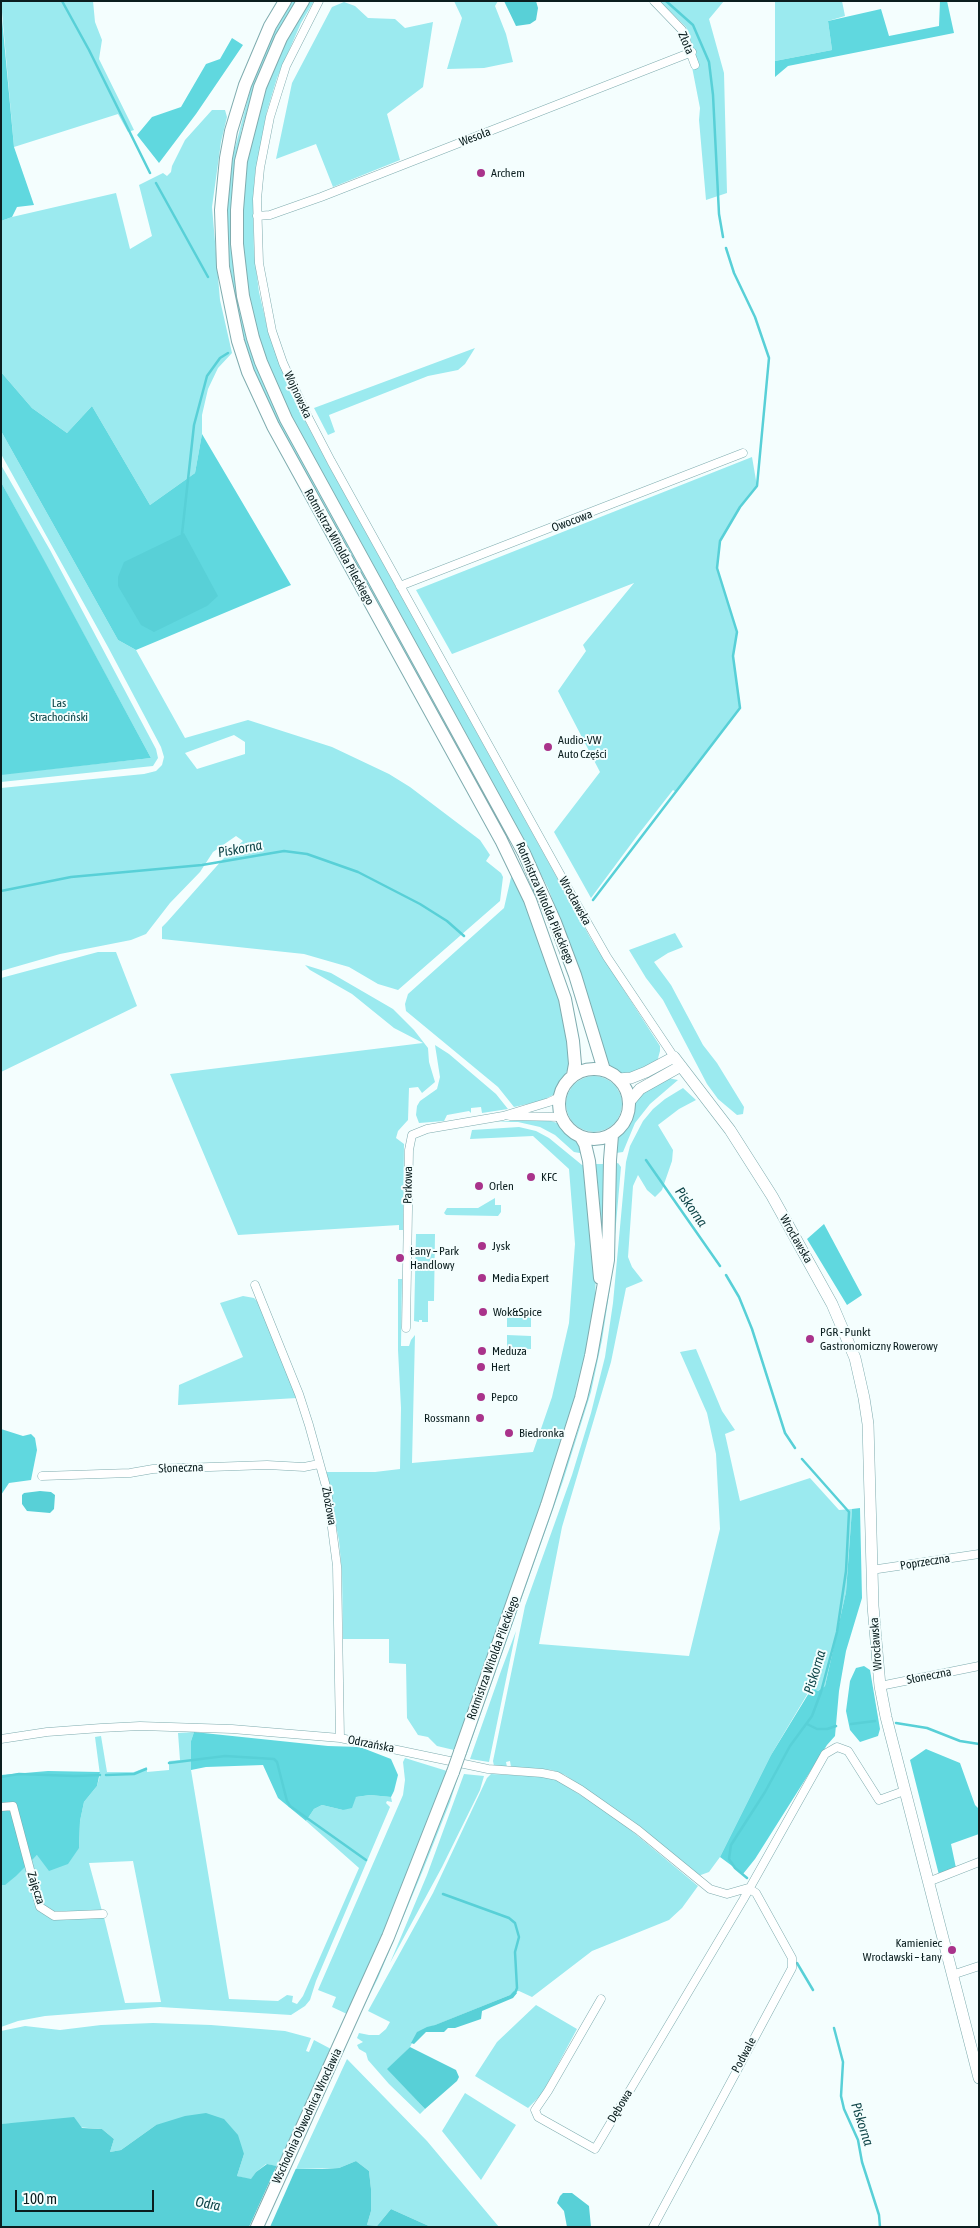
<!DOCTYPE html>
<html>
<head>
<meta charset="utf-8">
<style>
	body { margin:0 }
	#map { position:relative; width:980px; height:2228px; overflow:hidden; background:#f4fefe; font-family:"Asap Condensed",sans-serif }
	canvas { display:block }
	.frame { position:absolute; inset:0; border:2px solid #0b1e1f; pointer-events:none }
	.scale { position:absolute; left:15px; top:2190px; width:139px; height:22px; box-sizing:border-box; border:2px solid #0b1e1f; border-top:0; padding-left:6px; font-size:15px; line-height:18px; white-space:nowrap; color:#0b1e1f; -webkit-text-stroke:4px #f4fefe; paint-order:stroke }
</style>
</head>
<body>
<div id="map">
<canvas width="980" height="2228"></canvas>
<div class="frame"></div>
<div class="scale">100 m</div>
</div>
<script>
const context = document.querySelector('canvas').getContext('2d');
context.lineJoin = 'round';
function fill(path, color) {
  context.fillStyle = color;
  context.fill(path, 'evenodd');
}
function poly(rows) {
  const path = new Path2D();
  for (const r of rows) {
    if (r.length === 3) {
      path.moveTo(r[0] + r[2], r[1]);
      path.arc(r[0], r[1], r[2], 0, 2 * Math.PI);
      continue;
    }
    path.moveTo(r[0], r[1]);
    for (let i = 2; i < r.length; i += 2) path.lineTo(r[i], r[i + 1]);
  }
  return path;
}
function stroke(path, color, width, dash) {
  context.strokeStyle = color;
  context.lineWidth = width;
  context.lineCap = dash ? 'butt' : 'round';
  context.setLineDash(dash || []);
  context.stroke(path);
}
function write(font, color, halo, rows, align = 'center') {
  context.font = font + ' "Asap Condensed",sans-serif';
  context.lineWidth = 4;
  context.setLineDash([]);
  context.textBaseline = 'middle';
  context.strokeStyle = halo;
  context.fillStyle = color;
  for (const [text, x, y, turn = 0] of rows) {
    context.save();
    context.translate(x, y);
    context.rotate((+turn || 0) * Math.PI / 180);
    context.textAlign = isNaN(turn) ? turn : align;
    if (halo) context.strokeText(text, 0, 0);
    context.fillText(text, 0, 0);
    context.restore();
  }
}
fill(poly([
	[1,1,93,1,95,22,102,40,99,59,134,130,128,132,118,114,14,147],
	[292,1,296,1,254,87,241,132,235,167,231,238,234,276,243,324,260,375,285,428,509,836,507,839,286,439,258,381,244,339,235,300,228,253,227,212,232,159,251,87,271,38],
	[310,1,314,1,301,23,277,78,267,111,255,174,253,205,254,252,259,292,269,335,290,392,329,466,591,939,660,1046,660,1051,657,1062,631,1075,621,1074,607,1065,579,970,548,888,486,770,288,411,263,352,250,302,244,258,242,226,244,181,248,153,265,89,285,44],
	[454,1,498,1,495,6,506,34,513,62,484,68,447,69,462,18],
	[659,1,724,1,709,19,724,73,727,193,706,200,699,120,700,108,692,67,697,60,686,27],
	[775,1,842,1,845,16,828,21,832,50,775,61],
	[344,2,355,6,368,18,395,19,405,28,433,22,423,87,387,114,400,160,333,187,316,144,276,159,292,83,332,7],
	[212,110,225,110,227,117,221,142,212,207,220,300,232,353,218,368,208,389,202,415,202,434,195,473,150,505,92,406,67,433,32,408,1,372,1,221,12,217,116,193,130,249,152,236,139,185,163,173,167,176,171,172,172,166,185,140],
	[475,348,465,364,458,370,428,376,329,415,335,432,328,435,314,408],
	[1,431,118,640,136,650,185,738,248,720,332,747,389,774,410,787,480,840,490,855,486,861,501,873,503,877,500,901,398,990,378,984,349,967,304,954,162,939,162,927,167,922,223,859,243,841,236,836,213,852,200,872,170,903,146,934,131,940,60,954,1,971,1,788,144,774,156,771,162,765,164,757,161,747,108,647,1,454],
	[234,735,245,742,245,754,197,769,185,753],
	[752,457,757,486,740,507,720,541,717,568,737,632,733,656,740,708,676,792,673,790,637,836,591,898,554,832,600,772,558,691,586,651,583,645,634,583,452,654,416,590],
	[1,465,50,550,156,749,158,758,153,766,1,782,1,775,3,774,151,758,1,482],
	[512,873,547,959,564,1016,569,1054,569,1067,555,1094,541,1101,514,1107,498,1087,406,1011,405,1004,408,994,504,908],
	[675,933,683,947,668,953,654,962,671,985,703,1045,717,1063,744,1107,743,1114,737,1115,718,1099,707,1084,663,1000,646,978,629,950],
	[98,952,116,952,137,1006,1,1072,1,978],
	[305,965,331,973,393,1009,414,1030,428,1048,429,1062,435,1082,422,1093,418,1087,409,1088,408,1120,398,1131,396,1138,404,1144,403,1230,399,1230,399,1225,238,1235,170,1074,423,1043,394,1028,352,994,310,970],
	[435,1045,449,1054,496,1094,508,1109,482,1113,481,1107,471,1108,471,1113,469,1111,447,1115,444,1121,419,1123,416,1115,417,1106,420,1101,437,1089,440,1077],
	[594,1104,28],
	[668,1078,678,1080,650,1104,635,1123,623,1152,616,1153,617,1140,632,1119,637,1097],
	[683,1088,696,1100,679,1109,658,1125,673,1150,672,1161,662,1190,655,1197,647,1190,638,1175,633,1186,628,1257,632,1267,643,1281,626,1288,611,1362,562,1527,539,1644,689,1656,720,1529,716,1454,707,1413,680,1352,696,1349,722,1411,735,1430,725,1434,740,1501,810,1478,839,1510,852,1509,846,1592,825,1686,818,1691,811,1688,771,1755,720,1857,709,1872,698,1876,634,1822,565,1775,552,1770,511,1767,510,1761,506,1762,507,1767,494,1766,493,1761,525,1606,572,1475,591,1413,605,1357,613,1303,626,1162,630,1146,643,1121,653,1109,665,1099],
	[545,1119,557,1123,566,1134,577,1141,585,1154,574,1152,555,1135,540,1127,518,1122,494,1122],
	[519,1127,536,1131,549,1138,582,1165,585,1165,596,1260,595,1310,572,1415,454,1750,437,1746,428,1737,418,1735,407,1718,406,1664,389,1663,389,1639,343,1639,342,1573,339,1541,326,1472,375,1472,400,1469,401,1408,398,1350,398,1279,402,1279,401,1346,409,1346,411,1340,415,1335,412,1463,533,1452,552,1397,569,1323,575,1244,569,1169,533,1136,470,1139,472,1130],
	[618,1163,621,1167,611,1281,602,1340,591,1392,563,1481,467,1753,465,1753,552,1507,579,1427,589,1389,615,1164],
	[592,1164,604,1164,604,1257],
	[495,1198,495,1205,501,1205,501,1212,498,1216,446,1215,444,1213,447,1208,478,1208],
	[416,1234,435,1234,434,1301,428,1301,428,1322,422,1322,422,1320,419,1320,419,1322,414,1321],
	[243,1296,254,1298,260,1304,297,1398,178,1405,179,1385,243,1357,220,1303],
	[507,1313,531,1314,531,1327,507,1327],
	[507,1335,531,1336,531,1349,507,1349],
	[516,1631,489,1762,470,1759,501,1671],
	[194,1732,191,1741,191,1770,229,1999,278,2001,287,1995,293,1996,292,2002,297,2004,303,1996,359,1868,306,1821,314,1809,322,1805,343,1810,356,1797,370,1795,391,1797,392,1802,387,1801,386,1803,390,1807,316,1981,310,2000,305,2006,291,2015,160,2007,45,2016,18,2021,1,2027,1,1885,5,1884,25,1866,41,1912,46,1916,51,1917,104,1917,125,2003,161,2002,133,1861,89,1863,102,1911,52,1911,43,1905,31,1860,37,1855,79,1848,80,1821,84,1802,97,1786,100,1775,95,1737,101,1736,107,1772,134,1772,147,1767,147,1772,169,1770,169,1761,180,1760,178,1733],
	[405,1758,447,1771,390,1916,347,2014,332,2007,336,1997,318,1990,403,1795,405,1780,403,1762],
	[457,1773,459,1774,450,1802,423,1870,378,1978,363,2008,421,1870],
	[464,1774,484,1776,480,1790,442,1867,390,1963,427,1875],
	[491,1774,552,1777,615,1817,698,1886,682,1908,669,1920,592,1951,532,1997,519,1991,514,1992,510,1995,418,2032,410,2047,388,2069,425,2109,420,2114,389,2084,368,2060,366,2053,359,2049,357,2045,363,2042,357,2038,359,2033,369,2035,379,2035,386,2029,390,2022,368,2011,433,1893,487,1778],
	[536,2005,577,2029,542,2094,528,2108,475,2076,497,2042],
	[153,2023,211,2025,285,2031,311,2038,306,2051,309,2052,314,2040,331,2049,277,2166,266,2164,256,2172,251,2180,237,2176,244,2154,156,2125,121,2150,110,2152,114,2139,102,2129,23,2123,1,2124,1,2031,25,2026,60,2030,101,2025],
	[347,2059,427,2141,499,2227,431,2227,391,2209,377,2226,367,2225,371,2211,371,2189,369,2171,356,2161,339,2168,296,2169],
	[465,2093,516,2125,481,2180,442,2131]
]), '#9beaef');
fill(poly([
	[940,1,947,1,954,33,788,66,775,77,775,61,832,50,828,21,881,9,889,36,939,26],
	[1,8,14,147,34,205,17,207,12,217,1,221],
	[232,38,243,45,196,114,159,163,137,135,152,117,181,107,206,64,220,59],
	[1,372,32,408,67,433,92,406,150,505,195,473,202,434,291,585,136,650,118,640,1,431],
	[1,482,44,560,151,758,1,775],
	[824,1224,862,1295,847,1305,807,1239],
	[1,1429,23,1436,31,1434,35,1438,37,1450,31,1480,9,1483,1,1495],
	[860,1508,862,1598,846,1651,839,1691,835,1736,827,1745,755,1859,743,1874,720,1857,771,1755,812,1688,818,1691,825,1686,846,1592,852,1509],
	[864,1666,870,1670,880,1729,878,1736,860,1742,850,1730,846,1711,850,1681,856,1668],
	[194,1732,328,1746,360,1747,391,1759,398,1775,394,1791,391,1797,370,1795,356,1797,352,1808,343,1810,322,1805,314,1809,306,1821,278,1798,263,1765,206,1767,191,1770,191,1741],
	[926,1749,960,1763,975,1805,979,1809,979,1834,951,1844,956,1868,939,1875,910,1760],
	[48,1771,100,1772,97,1786,84,1802,80,1821,79,1848,68,1864,49,1871,37,1855,16,1876,5,1885,1,1885,1,1775]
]), '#60d8df');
fill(poly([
	[504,1,536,1,538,8,536,20,530,24,516,26],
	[184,533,218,596,207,606,154,632,141,625,118,586,118,577,124,562],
	[40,1491,51,1492,55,1495,54,1509,50,1513,27,1511,22,1504,22,1495,24,1493],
	[514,1991,517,1993,513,1998,482,2011,481,2019,455,2028,448,2028,444,2032,426,2032,414,2044,411,2043,417,2032,427,2027,435,2025,510,1995],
	[410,2047,456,2070,459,2077,457,2081,425,2109,387,2069],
	[206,2113,224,2119,238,2135,244,2154,237,2176,251,2179,256,2172,267,2164,292,2169,322,2169,339,2168,356,2161,369,2171,371,2189,371,2211,367,2225,377,2226,391,2209,431,2227,1,2227,1,2124,74,2117,82,2128,102,2129,114,2139,110,2152,121,2150,156,2125,185,2116],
	[563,2193,572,2193,589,2206,591,2227,567,2227,564,2211,557,2203,560,2196]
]), '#58d0d7');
fill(poly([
	[278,2163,297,2166,270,2227,249,2227]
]), '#f4fefe');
stroke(poly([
	[62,1,89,50,150,173],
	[666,1,693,25,709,62,713,95,719,214,723,237],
	[156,183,208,277],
	[182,534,194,425,207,376,220,358,228,353],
	[1,891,71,877,202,865,284,851,307,854,358,872,420,904,447,921,464,936],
	[593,900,740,708,733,656,737,632,717,568,720,541,740,507,757,486,769,358,755,317,734,273,726,248],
	[646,1160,720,1266],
	[726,1275,739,1297,752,1329,785,1433,795,1448],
	[896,1723,927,1728,960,1741,979,1744],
	[807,1724,817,1729,827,1729,836,1726],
	[851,1724,875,1721],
	[169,1763,225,1756,274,1759,277,1762,287,1801,290,1806,366,1860],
	[106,1775,134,1774,146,1769],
	[1,1777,19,1774,75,1776,100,1775],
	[747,1878,735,1868,729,1859,731,1845,765,1792,790,1746,812,1716,821,1692,837,1632,846,1571,849,1512,802,1459],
	[443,1894,509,1918,515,1923,519,1937,515,1952,517,1988,515,1993],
	[797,1963,813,1990],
	[834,2028,843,2062,841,2096,844,2109,858,2140,862,2162,879,2215,880,2227]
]), '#58d0d7', 2.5);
const street = poly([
	[319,1,286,66,270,117,260,168,257,199,259,263,272,331,283,363,306,413,331,461,575,901,607,957,674,1057],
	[654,1,682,30,695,65],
	[257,216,270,215,321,197,692,52],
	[400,586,743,453],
	[510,1116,561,1117],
	[255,1285,299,1394,309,1425,327,1490,337,1566,340,1738],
	[406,1328,409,1150,412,1135,427,1129,503,1116,549,1102,560,1097],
	[42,1476,130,1473,153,1469,267,1465,304,1467,319,1464],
	[871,1570,979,1554],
	[880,1686,979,1666],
	[1,1739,47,1732,101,1728,140,1726,232,1729,340,1738,488,1769,542,1773,557,1776,581,1790,638,1830,710,1889,727,1894,748,1888,756,1893,792,1958,792,1968,653,2227],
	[1,1807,13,1806,40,1907,54,1916,103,1914],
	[928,1882,979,1862],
	[952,1975,979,1966],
	[601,1999,548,2091,535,2110,538,2117,595,2149,743,1900,825,1754,837,1747,848,1751,879,1800,904,1791]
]);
const secondary = poly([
	[618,1079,631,1078,646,1072,674,1057,730,1130,772,1196,832,1304,855,1358,864,1398,868,1424,873,1606,880,1686,886,1717,979,2078],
	[629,1102,640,1089,681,1066]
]);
const primary = poly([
	[285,1,270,26,245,85,231,131,226,158,221,210,223,267,238,341,248,372,273,426,501,840,530,900,565,999,573,1041,575,1064,573,1075],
	[303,1,281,38,260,87,241,161,237,210,237,244,243,296,253,338,261,362,286,419,524,853,555,922,575,975,604,1070],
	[594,1104,35],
	[581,1137,585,1144,589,1161,600,1278],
	[460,1752,547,1505,581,1398,591,1356,608,1260,610,1160,612,1135],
	[257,2227,388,1937,453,1772]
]);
stroke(street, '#7facaf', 9);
stroke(secondary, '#7facaf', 12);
stroke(primary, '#7facaf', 14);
stroke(street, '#fff', 8);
stroke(secondary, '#fff', 11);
stroke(primary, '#fff', 12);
const primaryBridge = poly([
	[453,1772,460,1752]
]);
stroke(primaryBridge, '#7facaf', 14, []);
stroke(primaryBridge, '#fff', 12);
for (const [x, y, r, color] of [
	[481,173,5,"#a9338b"],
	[548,747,5,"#a9338b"],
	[531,1177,5,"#a9338b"],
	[479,1186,5,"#a9338b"],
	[482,1246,5,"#a9338b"],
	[400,1258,5,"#a9338b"],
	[482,1278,5,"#a9338b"],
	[483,1312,5,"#a9338b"],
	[810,1339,5,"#a9338b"],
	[482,1351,5,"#a9338b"],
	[481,1367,5,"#a9338b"],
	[481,1397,5,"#a9338b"],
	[480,1418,5,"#a9338b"],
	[509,1433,5,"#a9338b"],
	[952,1950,5,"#a9338b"]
]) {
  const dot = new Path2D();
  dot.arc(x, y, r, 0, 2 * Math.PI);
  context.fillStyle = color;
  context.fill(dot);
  stroke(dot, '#f4fefe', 2);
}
write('12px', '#0b1e1f', '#f4fefe', [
	["Złota",686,43,67],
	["Wesoła",475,137,-21],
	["Wojnowska",298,395,65],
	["Owocowa",572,521,-21],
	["Rotmistrza Witolda Pileckiego",339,547,61],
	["Wrocławska",575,901,61],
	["Rotmistrza Witolda Pileckiego",545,903,67],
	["Parkowa",408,1185,-89],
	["Wrocławska",796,1239,60],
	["Słoneczna",181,1468,-2],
	["Zbożowa",329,1506,80],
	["Poprzeczna",925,1562,-9],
	["Wrocławska",876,1644,-94],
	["Rotmistrza Witolda Pileckiego",493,1658,-70],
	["Słoneczna",929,1676,-11],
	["Odrzańska",371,1744,11],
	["Zajęcza",36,1888,72],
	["Podwale",744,2055,-62],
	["Dębowa",620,2106,-59],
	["Wschodnia Obwodnica Wrocławia",307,2116,-65]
]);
write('12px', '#0b1e1f', '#f4fefe', [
	["Archem",491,173],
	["Audio-VW",558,740],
	["Auto Części",558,754],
	["KFC",541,1177],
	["Orlen",489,1186],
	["Jysk",492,1246],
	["Łany – Park",410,1251],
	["Handlowy",410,1265],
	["Media Expert",492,1278],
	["Wok&Spice",493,1312],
	["PGR - Punkt",820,1332],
	["Gastronomiczny Rowerowy",820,1346],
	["Meduza",492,1351],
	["Hert",491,1367],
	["Pepco",491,1397],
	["Rossmann",470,1418,"right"],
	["Biedronka",519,1433],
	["Kamieniec",942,1943,"right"],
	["Wrocławski – Łany",942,1957,"right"]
], 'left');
write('12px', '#084245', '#f4fefe', [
	["Las",59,703],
	["Strachociński",59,717]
]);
write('italic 14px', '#11474a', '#f4fefe', [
	["Piskorna",240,849,-10],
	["Piskorna",691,1207,55],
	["Piskorna",815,1672,-73],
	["Piskorna",862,2124,72],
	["Odra",208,2204,11]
]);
</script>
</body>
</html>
